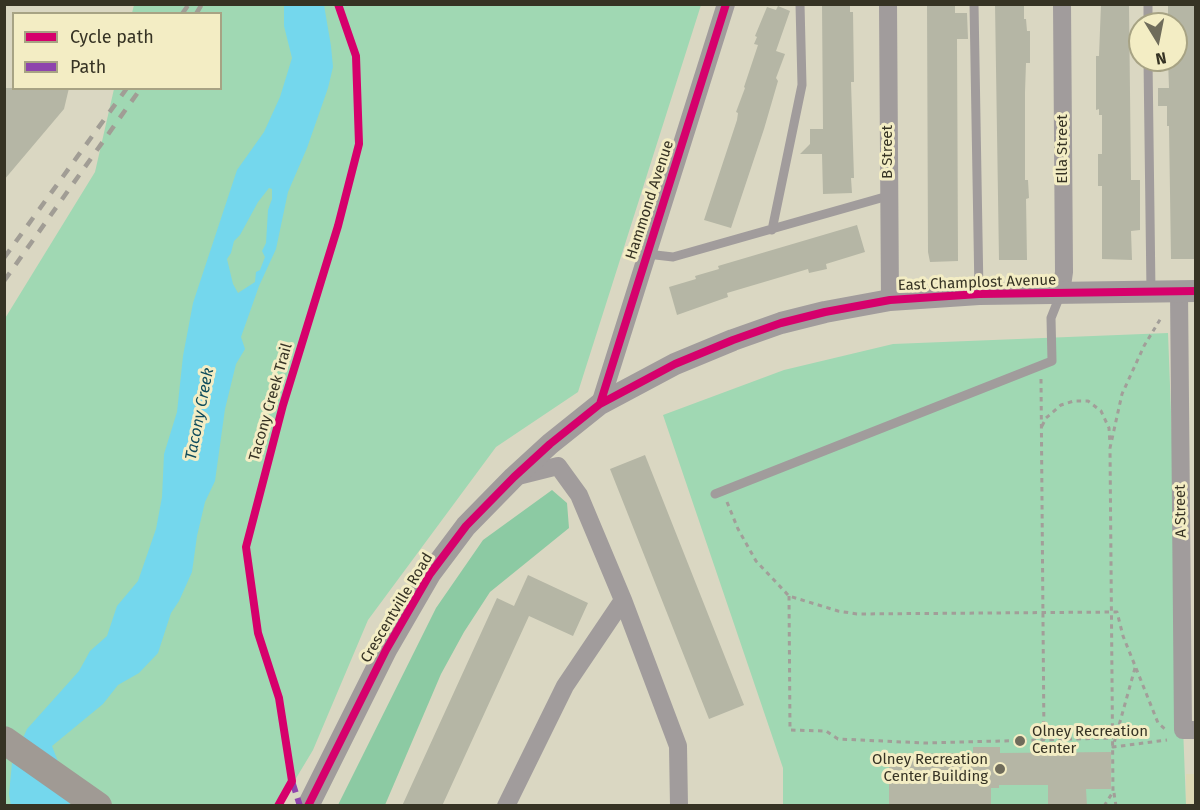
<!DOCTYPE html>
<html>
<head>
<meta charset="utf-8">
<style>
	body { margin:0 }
	#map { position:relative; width:1200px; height:810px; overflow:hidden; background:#dad7c2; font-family:"Fira Sans",sans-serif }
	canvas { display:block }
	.frame { position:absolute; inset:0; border:6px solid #363324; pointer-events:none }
	.legend { position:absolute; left:12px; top:12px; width:210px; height:78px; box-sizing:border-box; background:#f3edc4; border:2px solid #a7a384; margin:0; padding:8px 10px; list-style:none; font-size:18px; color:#363324 }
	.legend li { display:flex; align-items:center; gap:12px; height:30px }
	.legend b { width:30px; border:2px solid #a7a384 }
	.north { position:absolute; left:1128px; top:12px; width:60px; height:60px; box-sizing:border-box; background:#f3edc4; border:2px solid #a7a384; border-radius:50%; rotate:170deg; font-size:16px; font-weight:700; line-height:24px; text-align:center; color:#363324 }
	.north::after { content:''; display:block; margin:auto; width:21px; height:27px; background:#6f6c5b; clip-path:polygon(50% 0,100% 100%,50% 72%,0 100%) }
</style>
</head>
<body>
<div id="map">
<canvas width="1200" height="810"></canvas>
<div class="frame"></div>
<ul class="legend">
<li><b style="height:8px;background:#d6006c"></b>Cycle path</li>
<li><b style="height:8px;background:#8e44ad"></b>Path</li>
</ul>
<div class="north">N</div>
</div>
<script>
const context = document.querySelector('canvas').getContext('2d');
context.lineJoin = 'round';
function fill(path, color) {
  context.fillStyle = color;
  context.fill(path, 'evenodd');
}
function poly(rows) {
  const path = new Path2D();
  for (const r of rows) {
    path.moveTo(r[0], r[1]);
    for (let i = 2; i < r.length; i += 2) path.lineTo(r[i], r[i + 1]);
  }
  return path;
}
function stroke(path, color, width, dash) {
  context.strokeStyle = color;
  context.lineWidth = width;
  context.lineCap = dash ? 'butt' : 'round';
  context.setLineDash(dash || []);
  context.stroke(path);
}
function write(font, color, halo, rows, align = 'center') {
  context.font = font + ' "Fira Sans",sans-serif';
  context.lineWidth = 6;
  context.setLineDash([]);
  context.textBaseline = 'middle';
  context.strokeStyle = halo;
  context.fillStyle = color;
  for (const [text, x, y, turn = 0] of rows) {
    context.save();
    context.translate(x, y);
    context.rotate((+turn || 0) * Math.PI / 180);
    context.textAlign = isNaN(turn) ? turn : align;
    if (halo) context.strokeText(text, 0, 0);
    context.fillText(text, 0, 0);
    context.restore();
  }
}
fill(poly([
	[1186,774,1195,774,1195,805,1186,805]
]), '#ddd8b4');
fill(poly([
	[134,5,701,5,578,392,496,447,368,620,313,750,280,805,5,805,4,320,95,172,114,89,220,88,220,14,132,13],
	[1168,333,1186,805,783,805,783,768,663,415,784,370,893,344]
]), '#a0d8b3');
fill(poly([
	[552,490,567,503,569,528,490,592,464,632,441,674,385,805,338,805,436,608,483,540]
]), '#8ccaa3');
fill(poly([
	[284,5,324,5,331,46,333,67,328,88,307,148,288,192,276,249,259,286,241,337,245,349,236,364,225,409,215,481,205,502,197,536,192,572,179,601,171,613,158,653,139,673,118,685,103,704,52,746,69,790,70,805,11,806,9,794,12,763,27,729,79,671,90,651,107,636,117,606,138,581,156,529,162,497,164,454,177,412,183,356,193,303,237,170,264,132,280,97,292,58,284,26],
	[269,188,272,189,272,199,268,210,266,243,262,251,265,257,260,270,256,272,255,282,238,293,233,284,227,259,231,253,234,241,240,235,258,202]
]), '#74d7ed');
fill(poly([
	[822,4,850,4,850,12,853,12,854,82,851,82,854,178,851,178,852,193,823,194,822,154,800,154,810,144,810,129,823,129],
	[927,4,955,4,955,13,967,13,968,39,957,39,958,261,930,262,928,252],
	[995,4,1024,4,1024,19,1026,19,1027,31,1030,31,1030,63,1026,63,1025,92,1025,180,1028,180,1029,198,1026,199,1027,260,999,260],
	[1101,4,1129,4,1131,180,1140,180,1140,230,1131,231,1132,260,1102,259,1102,186,1098,186,1098,154,1102,154,1102,115,1099,115,1099,109,1096,110,1096,56,1099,56],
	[1168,4,1196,4,1196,259,1171,259,1169,126,1167,126,1167,106,1158,106,1158,88,1169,88,1168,60,1176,60,1176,24,1168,24],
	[778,6,790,11,776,51,785,54,776,78,778,81,764,129,731,228,704,220,737,120,738,113,736,112,745,88,744,87,758,45,754,44,757,37,755,36,767,7,776,10],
	[4,88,69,88,64,109,4,180],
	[857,225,865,252,826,264,827,269,809,273,808,269,727,293,728,297,677,315,669,287,696,279,695,276,719,269,718,266],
	[645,455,744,705,709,719,610,469],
	[528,575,588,603,573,636,529,616,442,806,402,806,497,598,514,606],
	[973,747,1000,747,1000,753,1111,752,1111,789,1086,789,1087,806,1048,806,1048,785,999,785,999,788,991,788,991,806,889,806,889,754,973,753]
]), '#b5b6a5');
stroke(poly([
	[1041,379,1044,740],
	[1042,426,1046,418,1061,405,1074,401,1088,401,1101,411,1109,428,1110,444],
	[727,502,738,529,756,561,789,596,838,611,857,614,1117,612,1123,636,1142,683,1158,723,1165,729],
	[789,596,790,730,826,731,838,739,925,743,1113,738],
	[1135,668,1113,747,1167,740],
	[1114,793,1116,806],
	[1104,806,1113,792,1110,448,1122,394,1144,346,1161,318]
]), '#a29e99', 3, [4.5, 4.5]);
stroke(poly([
	[974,4,979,293],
	[1148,4,1148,24],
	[1148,60,1151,292],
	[772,230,802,85,800,4],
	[647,254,673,257,888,196],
	[715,494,1052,361,1051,318,1061,293]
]), '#a19c9c', 9);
stroke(poly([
	[888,4,890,300],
	[1179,291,1183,730,1196,730],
	[1061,293,1064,272,1062,4],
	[600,404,726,4],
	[514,477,558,466,579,495,623,600,678,746,679,806],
	[506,806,565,686,623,600]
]), '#a19c9c', 18);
stroke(poly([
	[308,806,386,650,430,574,466,526,514,477,550,444,600,404,675,364,733,340,781,323,825,312,890,300,979,294,1196,291]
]), '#a19c9c', 22);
stroke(poly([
	[4,740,98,806]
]), '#a09a94', 28);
stroke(poly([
	[182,14,189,4],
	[196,14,202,4],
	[4,258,127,88],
	[4,281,141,88]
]), '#a19d95', 4.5, [10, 10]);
stroke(poly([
	[292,781,300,806]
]), '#8e44ad', 6, [12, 6]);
stroke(poly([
	[600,404,726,4],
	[278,806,292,781,279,698,258,633,246,547,283,405,338,226,359,144,356,56,338,4],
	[308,806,386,650,430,574,466,526,514,477,550,444,600,404,675,364,733,340,781,323,825,312,890,300,979,294,1196,291]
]), '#d6006c', 8);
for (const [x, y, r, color] of [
	[1020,741,6,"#6f6c5b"],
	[1000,769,6,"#6f6c5b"]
]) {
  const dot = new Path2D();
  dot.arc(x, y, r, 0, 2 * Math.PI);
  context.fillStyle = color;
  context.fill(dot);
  stroke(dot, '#f3edc4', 2);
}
write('15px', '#363324', '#f3edc4', [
	["Ella Street",1063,149,-90],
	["B Street",888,152,-90],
	["Hammond Avenue",650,200,-72],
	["East Champlost Avenue",977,283,-2],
	["Tacony Creek Trail",271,402,-74],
	["A Street",1181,511,-91],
	["Crescentville Road",397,608,-59]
]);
write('15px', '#363324', '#f3edc4', [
	["Olney Recreation",1032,732],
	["Center",1032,749],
	["Olney Recreation",988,760,"right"],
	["Center Building",988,777,"right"]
], 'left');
write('italic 16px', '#0f4c5c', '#f3edc4', [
	["Tacony Creek",200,414,-79]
]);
</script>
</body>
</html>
